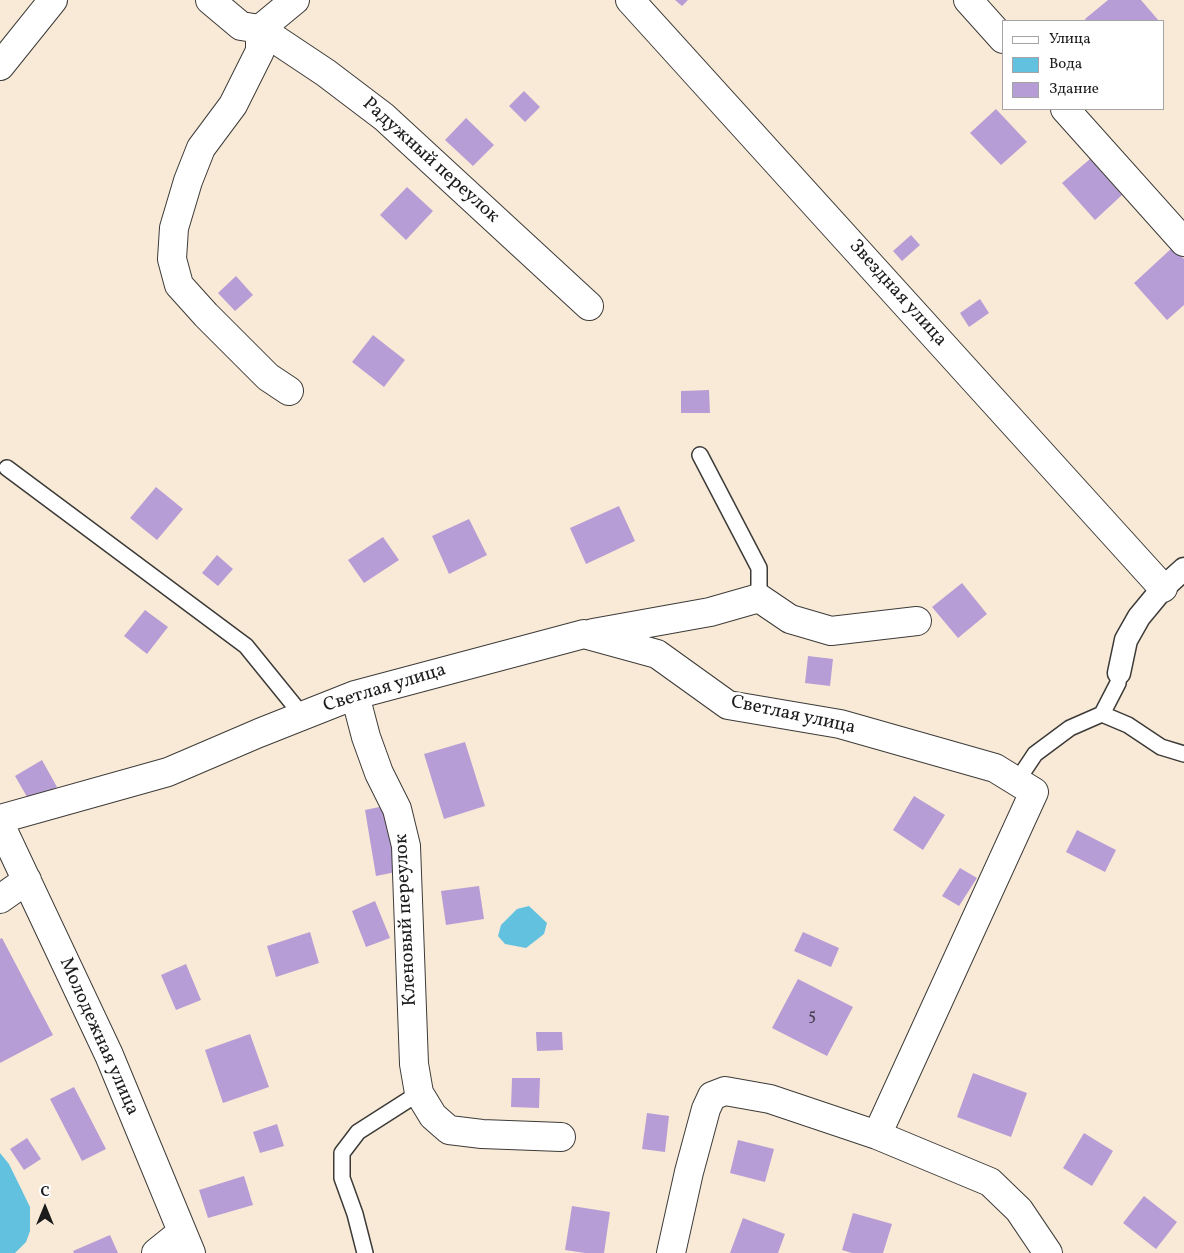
<!DOCTYPE html>
<html>
<head>
<meta charset="utf-8">
<style>
	body { margin:0 }
	#map { position:relative; width:1184px; height:1253px; overflow:hidden; background:#f8ead7; font-family:Vollkorn,serif }
	canvas { display:block }
	.legend { position:absolute; left:1002px; top:20px; width:162px; height:90px; box-sizing:border-box; background:#fff; border:1px solid #a4a4a4; margin:0; padding:6px 9px; list-style:none; font-size:15px; color:#1c1c1c }
	.legend li { display:flex; align-items:center; gap:10px; height:25px }
	.legend b { width:25px; border:1px solid #a4a4a4 }
	.north { position:absolute; left:20px; top:1183px; width:50px; height:50px; -webkit-text-stroke:4px #fff; paint-order:stroke; rotate:0deg; font-size:14px; font-weight:700; line-height:20px; text-align:center; color:#1c1c1c }
	.north::after { content:''; display:block; margin:auto; width:18px; height:22px; background:#1c1c1c; clip-path:polygon(50% 0,100% 100%,50% 72%,0 100%) }
</style>
</head>
<body>
<div id="map">
<canvas width="1184" height="1253"></canvas>
<ul class="legend">
<li><b style="height:6px;background:#fff"></b>Улица</li>
<li><b style="height:14px;background:#61c1df"></b>Вода</li>
<li><b style="height:14px;background:#b79dd5"></b>Здание</li>
</ul>
<div class="north">С</div>
</div>
<script>
const context = document.querySelector('canvas').getContext('2d');
context.lineJoin = 'round';
function fill(path, color) {
  context.fillStyle = color;
  context.fill(path, 'evenodd');
}
function poly(rows) {
  const path = new Path2D();
  for (const r of rows) {
    path.moveTo(r[0], r[1]);
    for (let i = 2; i < r.length; i += 2) path.lineTo(r[i], r[i + 1]);
  }
  return path;
}
function stroke(path, color, width, dash) {
  context.strokeStyle = color;
  context.lineWidth = width;
  context.lineCap = dash ? 'butt' : 'round';
  context.setLineDash(dash || []);
  context.stroke(path);
}
function write(font, color, halo, rows, align = 'center') {
  context.font = font + ' Vollkorn,serif';
  context.lineWidth = 5;
  context.setLineDash([]);
  context.textBaseline = 'middle';
  context.strokeStyle = halo;
  context.fillStyle = color;
  for (const [text, x, y, turn = 0] of rows) {
    context.save();
    context.translate(x, y);
    context.rotate((+turn || 0) * Math.PI / 180);
    context.textAlign = isNaN(turn) ? turn : align;
    if (halo) context.strokeText(text, 0, 0);
    context.fillText(text, 0, 0);
    context.restore();
  }
}
fill(poly([
	[529,906,547,923,544,934,526,948,505,944,498,936,501,925,517,909],
	[0,1153,9,1164,30,1207,30,1231,26,1242,15,1253,0,1253]
]), '#61c1df');
fill(poly([
	[675,0,688,0,682,6],
	[1108,0,1141,0,1159,21,1086,21,1085,19],
	[524,91,540,107,525,122,509,106],
	[996,109,1027,142,1001,165,970,133],
	[466,118,494,145,473,166,445,140],
	[1090,159,1122,195,1095,220,1062,183],
	[407,187,433,211,406,240,380,215],
	[911,235,920,245,902,261,893,251],
	[1173,247,1184,259,1184,305,1167,320,1134,283],
	[236,276,253,295,235,311,218,293],
	[980,299,989,313,969,327,960,313],
	[373,335,405,360,384,387,352,362],
	[709,390,710,413,681,413,681,391],
	[156,487,183,509,157,540,130,518],
	[619,506,635,541,586,564,570,528],
	[469,519,487,555,449,574,432,536],
	[383,537,399,560,364,583,348,560],
	[217,555,233,569,218,586,202,573],
	[962,583,987,614,958,638,932,607],
	[145,610,168,627,147,654,124,636],
	[808,656,833,659,830,686,805,683],
	[465,742,485,806,444,819,424,754],
	[42,760,57,787,30,802,15,776],
	[914,796,945,815,923,850,893,830],
	[384,806,396,872,376,876,365,810],
	[1077,830,1116,850,1105,872,1066,852],
	[960,868,977,878,959,906,942,896],
	[479,886,484,919,446,925,441,891],
	[375,901,390,938,366,947,352,911],
	[310,932,319,963,276,977,267,946],
	[803,932,839,948,831,967,794,951],
	[2,938,53,1035,0,1063,0,939],
	[186,964,201,1000,176,1010,161,975],
	[798,979,853,1007,827,1056,772,1028],
	[536,1032,562,1032,563,1050,537,1051],
	[250,1034,269,1087,223,1103,205,1050],
	[973,1073,1027,1093,1011,1137,957,1117],
	[512,1078,540,1078,539,1108,511,1107],
	[74,1087,106,1149,82,1161,50,1099],
	[647,1113,669,1116,665,1152,642,1149],
	[277,1124,284,1146,260,1153,253,1132],
	[1084,1133,1113,1151,1092,1186,1063,1168],
	[27,1138,41,1159,24,1170,10,1149],
	[738,1140,774,1149,765,1182,730,1173],
	[244,1176,253,1205,208,1218,199,1190],
	[1144,1196,1177,1222,1156,1249,1123,1223],
	[572,1206,610,1212,604,1253,585,1253,565,1250],
	[853,1213,892,1224,883,1253,852,1253,842,1250],
	[743,1218,785,1234,778,1253,730,1253],
	[110,1235,118,1253,74,1253,73,1251]
]), '#b79dd5');
const service = poly([
	[700,455,759,568,759,598],
	[7,468,246,646,302,715],
	[1102,714,1118,683,1119,673],
	[1017,781,1035,754,1070,728,1102,714,1128,725,1161,747,1184,754],
	[365,1253,355,1214,342,1178,342,1153,358,1132,419,1093]
]);
const pedestrian = poly([
	[1119,673,1126,640,1139,617,1163,588,1184,569]
]);
const minor = poly([
	[210,0,241,26,260,29,326,73,384,117,589,306],
	[630,0,1163,588],
	[968,0,1003,39],
	[260,29,260,51,233,105,201,148,188,181,174,228,172,259,179,285,206,315,268,377,289,391],
	[260,29,295,0],
	[1065,109,1184,242],
	[593,633,710,612,759,598,790,619,831,631,917,621],
	[355,695,366,737,379,773,397,809,406,846,414,1064,419,1093,433,1116,449,1130,482,1134,561,1137],
	[0,819,168,772,259,733,355,695,584,634,657,654,728,705,840,724,995,768,1034,792,877,1135],
	[0,824,109,1055,191,1253],
	[0,899,27,880],
	[156,1253,182,1232],
	[671,1253,689,1172,706,1109,712,1096,725,1091,770,1099,877,1135,990,1182,1019,1210,1048,1253]
]);
const tertiary = poly([
	[0,66,53,0]
]);
stroke(service, '#3d3b38', 18);
stroke(pedestrian, '#3d3b38', 25);
stroke(minor, '#3d3b38', 30);
stroke(tertiary, '#3d3b38', 30);
stroke(service, '#fff', 15);
stroke(pedestrian, '#fff', 22);
stroke(minor, '#fff', 28);
stroke(tertiary, '#fff', 28);
write('16px', '#433c4a', null, [
	["5",812,1017]
]);
write('19px', '#1c1c1c', '#fff', [
	["Радужный переулок",430,161,42],
	["Звездная улица",897,294,48],
	["Светлая улица",385,689,-17],
	["Светлая улица",793,716,12],
	["Кленовый переулок",407,920,-93],
	["Молодежная улица",98,1037,66]
]);
</script>
</body>
</html>
